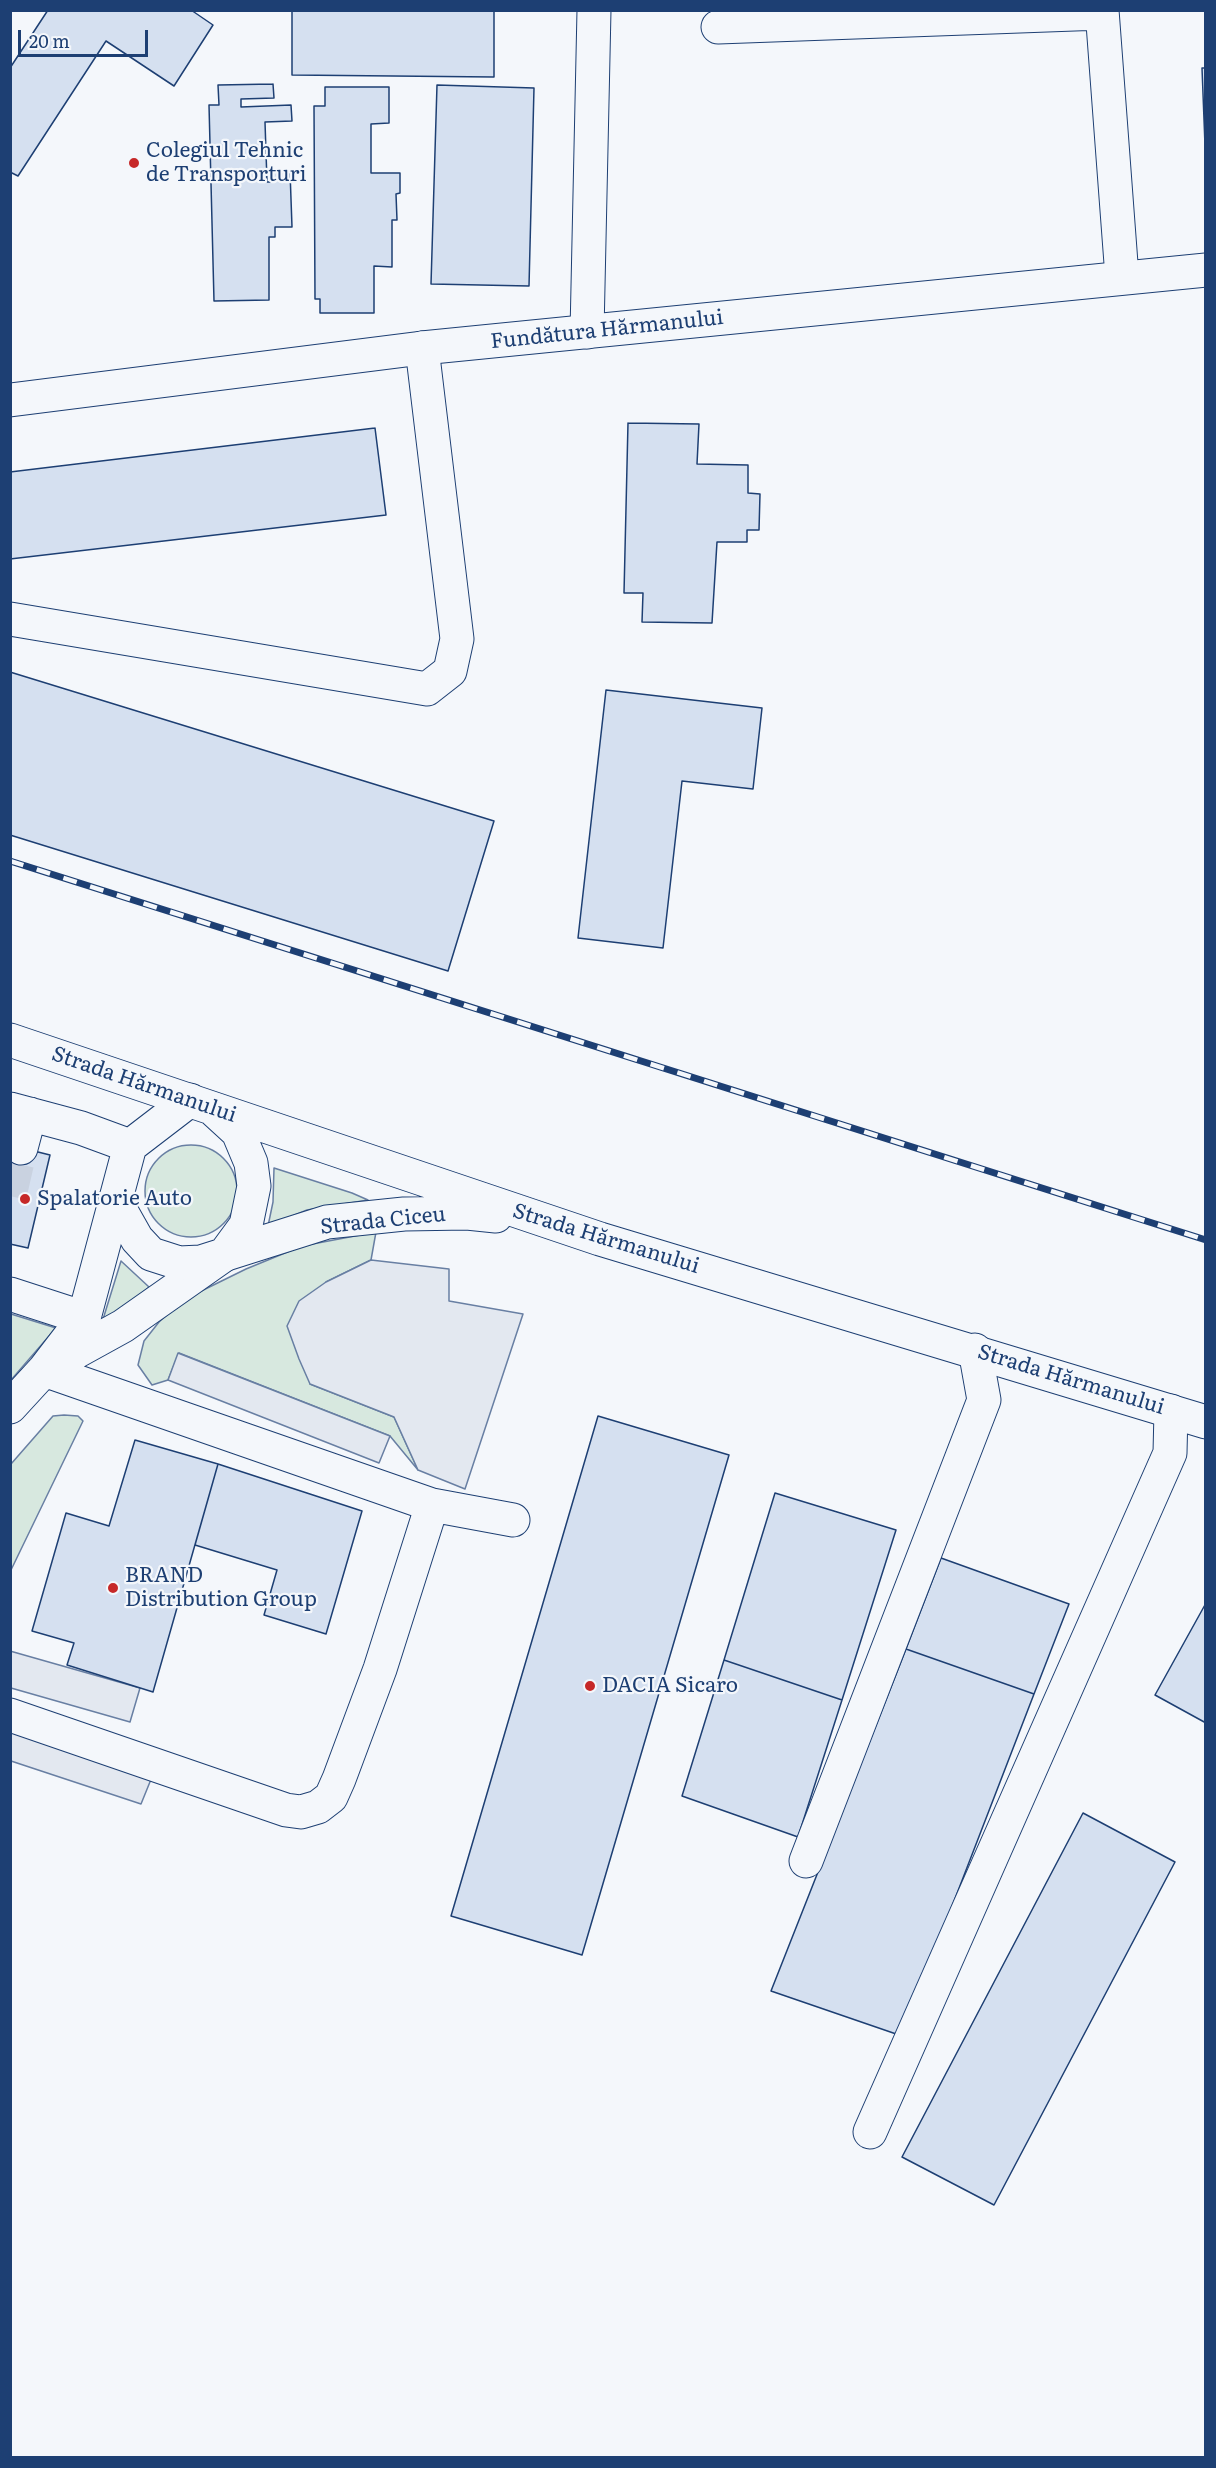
<!DOCTYPE html>
<html>
<head>
<meta charset="utf-8">
<style>
	body { margin:0 }
	#map { position:relative; width:1216px; height:2468px; overflow:hidden; background:#f4f7fb; font-family:Literata,serif }
	canvas { display:block }
	.frame { position:absolute; inset:0; border:12px solid #1d3f73; pointer-events:none }
	.scale { position:absolute; left:18px; top:30px; width:130px; height:27px; box-sizing:border-box; border:3px solid #1d3f73; border-top:0; padding-left:8px; font-size:18px; line-height:21px; white-space:nowrap; color:#1d3f73; -webkit-text-stroke:4px #f4f7fb; paint-order:stroke }
</style>
</head>
<body>
<div id="map">
<canvas width="1216" height="2468"></canvas>
<div class="frame"></div>
<div class="scale">20 m</div>
</div>
<script>
const g = document.querySelector('canvas').getContext('2d');
g.lineJoin = 'round';
function fill(path, color) {
  g.fillStyle = color;
  g.fill(path, 'evenodd');
}
function shape(rows) {
  const path = new Path2D();
  for (const r of rows) {
    if (r.length === 3) {
      path.moveTo(r[0] + r[2], r[1]);
      path.arc(r[0], r[1], r[2], 0, 2 * Math.PI);
      continue;
    }
    path.moveTo(r[0], r[1]);
    for (let i = 2; i < r.length; i += 2) path.lineTo(r[i], r[i + 1]);
  }
  return path;
}
function stroke(path, color, width, dash) {
  g.strokeStyle = color;
  g.lineWidth = width;
  g.lineCap = dash ? 'butt' : 'round';
  g.setLineDash(dash || []);
  g.stroke(path);
}
function write(font, color, halo, rows, align = 'center') {
  g.font = font + ' Literata,serif';
  g.lineWidth = 4.5;
  g.setLineDash([]);
  g.textBaseline = 'middle';
  g.strokeStyle = halo;
  g.fillStyle = color;
  for (const [text, x, y, turn = 0] of rows) {
    g.save();
    g.translate(x, y);
    g.rotate((+turn || 0) * Math.PI / 180);
    g.textAlign = isNaN(turn) ? turn : align;
    if (halo) g.strokeText(text, 0, 0);
    g.fillText(text, 0, 0);
    g.restore();
  }
}
const green = shape([
	[191,1191,46],
	[274,1168,352,1193,368,1200,307,1210,268,1226,273,1202,274,1168],
	[376,1232,371,1260,326,1282,310,1384,394,1417,418,1470,390,1436,179,1353,168,1380,152,1385,138,1365,144,1341,159,1322,185,1299,246,1269,302,1246,376,1232],
	[121,1261,149,1287,100,1329,121,1261],
	[11,1314,56,1328,11,1380,11,1314],
	[64,1415,78,1416,83,1421,11,1570,11,1464,53,1416,64,1415]
]);
fill(green, '#d7e8df');
stroke(green, '#687fa3', 1.5);
const parking = shape([
	[371,1260,449,1269,449,1301,523,1314,465,1489,418,1470,394,1417,310,1384,299,1359,287,1326,299,1301,326,1282,371,1260],
	[178,1353,390,1436,379,1463,168,1380,178,1353],
	[10,1651,140,1688,130,1722,11,1688,10,1651],
	[10,1719,154,1772,141,1804,11,1761,10,1719]
]);
fill(parking, '#e3e8f0');
stroke(parking, '#687fa3', 1.5);
const building = shape([
	[48,10,191,10,213,25,174,86,106,41,18,176,10,172,10,68,48,10],
	[292,10,494,10,494,77,292,75,292,10],
	[1202,68,1206,68,1206,171,1202,68],
	[273,84,274,98,241,99,241,107,291,105,292,121,265,122,267,182,273,182,273,171,290,171,292,227,275,227,275,237,269,237,269,300,214,301,209,105,219,105,218,85,273,84],
	[437,85,534,88,529,286,431,284,437,85],
	[325,87,389,87,389,123,371,124,371,173,400,173,400,193,396,194,397,220,392,220,392,267,374,266,374,313,320,313,320,299,315,299,314,106,325,106,325,87],
	[628,423,699,424,697,464,748,465,748,493,760,494,759,530,747,530,747,542,717,542,712,623,642,622,643,593,624,593,628,423],
	[375,428,386,515,10,559,10,472,375,428],
	[10,672,494,821,448,971,10,835,10,672],
	[606,690,762,708,753,789,682,781,663,948,578,938,606,690],
	[10,1145,50,1155,28,1248,10,1244,10,1145],
	[598,1416,729,1455,582,1955,451,1916,598,1416],
	[135,1440,218,1464,153,1692,67,1665,74,1643,32,1631,66,1513,109,1526,135,1440],
	[218,1464,362,1511,326,1634,264,1615,277,1570,195,1545,218,1464],
	[775,1493,896,1530,842,1700,724,1660,775,1493],
	[941,1558,1069,1604,1034,1694,906,1649,941,1558],
	[1206,1603,1206,1723,1155,1695,1206,1603],
	[906,1649,1034,1694,902,2036,771,1991,906,1649],
	[724,1660,842,1700,798,1837,682,1796,724,1660],
	[1083,1813,1175,1862,994,2205,902,2157,1083,1813]
]);
fill(building, '#d5e0f0');
stroke(building, '#1d3f73', 1.5);
stroke(shape([
	[10,1196,21,1148]
]), '#c9d2e0', 33, [33, 16]);
const minor = shape([
	[1102,10,1122,277],
	[718,27,1102,13],
	[587,332,594,10],
	[10,619,427,689,450,671,457,639,422,348],
	[10,1109,81,1128,130,1146],
	[21,1148,30,1114],
	[10,1294,84,1318],
	[54,1364,123,1326,224,1255],
	[10,1407,44,1370,84,1318,130,1146,190,1100],
	[432,1505,513,1520],
	[10,1715,286,1810,301,1812,318,1807,331,1797,339,1779,380,1669,432,1505,44,1370],
	[806,1861,984,1400,975,1350],
	[870,2132,1170,1453,1171,1411]
]);
const major = shape([
	[10,400,422,348,1206,270],
	[10,1040,600,1239,1206,1422],
	[214,1110,238,1132,251,1163,254,1186,246,1225,224,1255],
	[115,1200,137,1239,151,1254,179,1263,201,1262,327,1222,404,1214,467,1213,496,1216]
]);
stroke(minor, '#1d3f73', 35);
stroke(major, '#1d3f73', 35);
stroke(minor, '#f4f7fb', 33);
stroke(major, '#f4f7fb', 33);
const rail = shape([
	[10,861,1206,1240]
]);
stroke(rail, '#1d3f73', 7);
stroke(rail, '#f4f7fb', 4.5, [14]);
for (const [x, y, r, color] of [
	[134,163,6,"#c62828"],
	[25,1199,6,"#c62828"],
	[113,1588,6,"#c62828"],
	[590,1686,6,"#c62828"]
]) {
  const dot = new Path2D();
  dot.arc(x, y, r, 0, 2 * Math.PI);
  g.fillStyle = color;
  g.fill(dot);
  stroke(dot, '#f4f7fb', 2);
}
write('21px', '#1d3f73', '#f4f7fb', [
	["Colegiul Tehnic",146,151],
	["de Transporturi",146,175],
	["Spalatorie Auto",37,1199],
	["BRAND",125,1576],
	["Distribution Group",125,1600],
	["DACIA Sicaro",602,1686]
], 'left');
write('21px', '#1d3f73', '#f4f7fb', [
	["Fundătura Hărmanului",607,330,-6],
	["Strada Hărmanului",144,1085,19],
	["Strada Ciceu",383,1221,-6],
	["Strada Hărmanului",606,1239,17],
	["Strada Hărmanului",1071,1380,17]
]);
</script>
</body>
</html>
